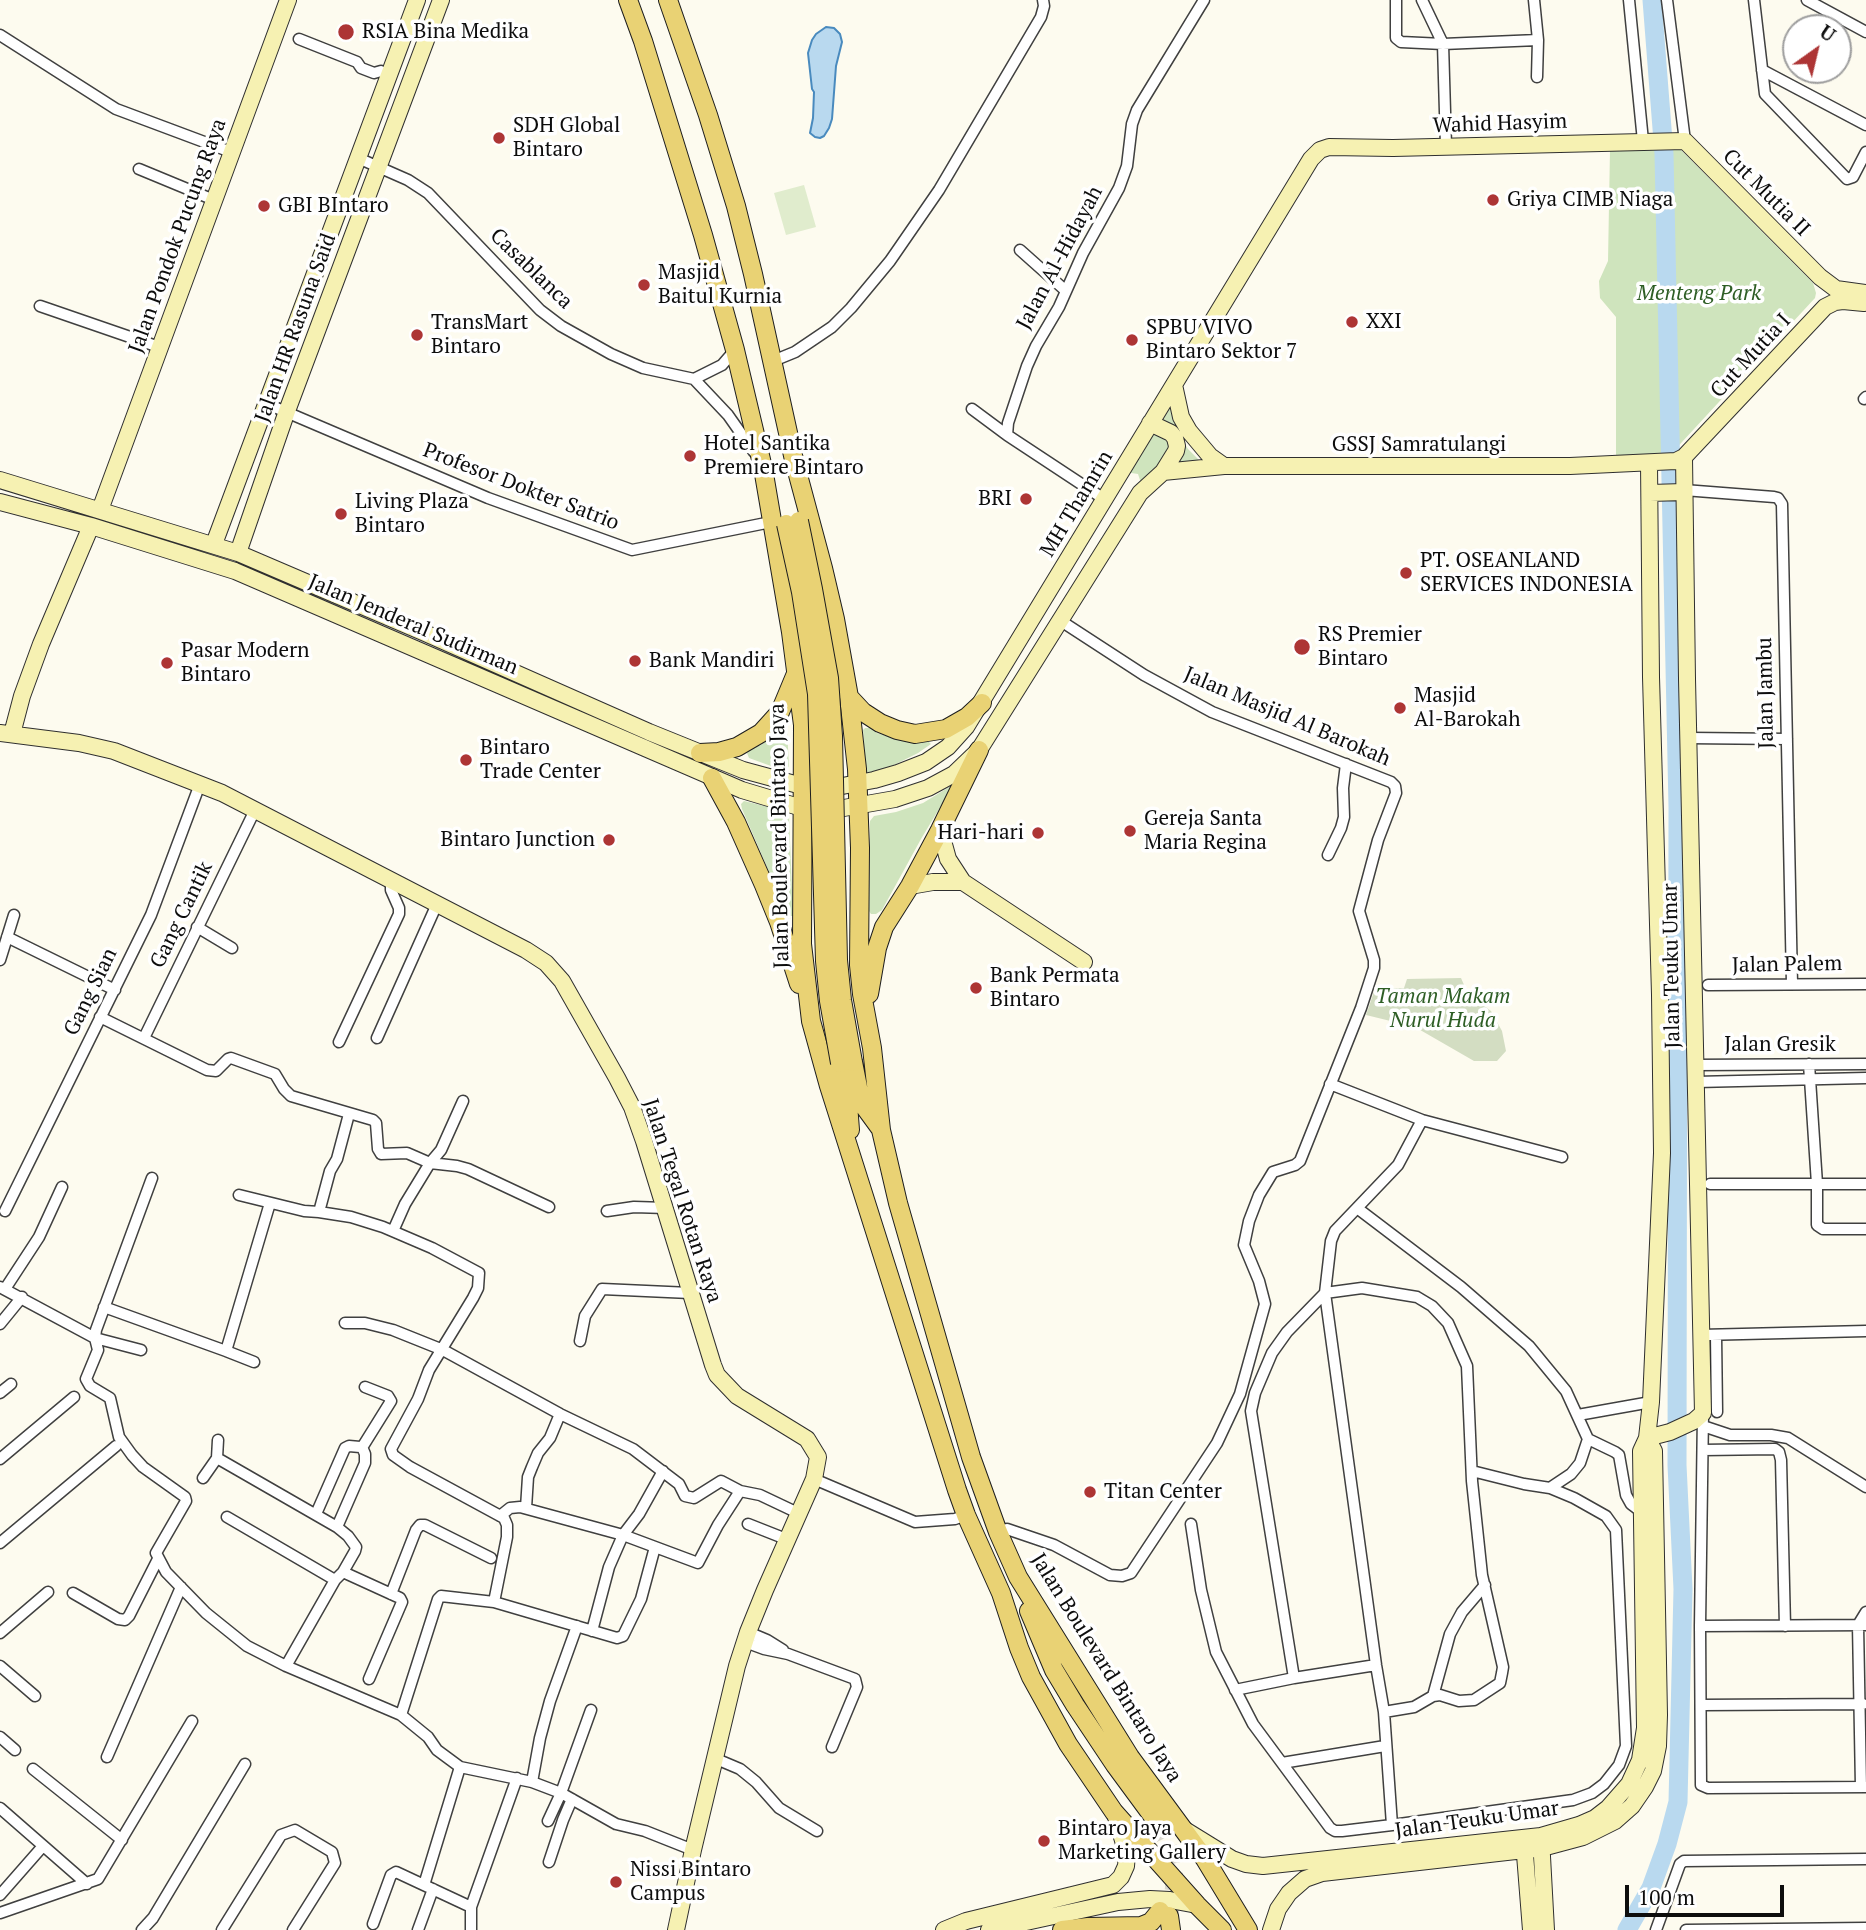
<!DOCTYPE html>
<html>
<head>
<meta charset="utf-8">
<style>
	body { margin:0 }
	#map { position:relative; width:1866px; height:1930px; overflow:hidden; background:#fdfbef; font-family:"PT Serif",serif }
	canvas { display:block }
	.north { position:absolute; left:1782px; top:14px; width:70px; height:70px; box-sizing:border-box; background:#fff; border:2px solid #9e9e9e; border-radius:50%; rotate:34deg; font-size:19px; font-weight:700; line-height:28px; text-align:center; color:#0d0d0d }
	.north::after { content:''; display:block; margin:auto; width:24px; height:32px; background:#ad3535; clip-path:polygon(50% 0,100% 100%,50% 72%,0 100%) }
	.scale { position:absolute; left:1625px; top:1885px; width:159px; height:32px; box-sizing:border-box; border:4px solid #0d0d0d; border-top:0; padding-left:9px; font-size:21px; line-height:24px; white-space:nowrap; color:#0d0d0d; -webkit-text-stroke:5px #fff; paint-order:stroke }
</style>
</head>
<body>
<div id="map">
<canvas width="1866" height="1930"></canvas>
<div class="north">U</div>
<div class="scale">100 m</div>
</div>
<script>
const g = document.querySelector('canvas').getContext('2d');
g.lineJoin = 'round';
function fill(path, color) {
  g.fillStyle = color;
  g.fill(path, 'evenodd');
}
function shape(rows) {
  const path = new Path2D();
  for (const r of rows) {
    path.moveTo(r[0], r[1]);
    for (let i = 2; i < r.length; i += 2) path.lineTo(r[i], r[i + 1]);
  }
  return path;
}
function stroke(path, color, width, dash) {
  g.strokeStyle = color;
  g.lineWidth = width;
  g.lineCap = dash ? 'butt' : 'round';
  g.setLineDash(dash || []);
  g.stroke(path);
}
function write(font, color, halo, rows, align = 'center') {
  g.font = font + ' "PT Serif",serif';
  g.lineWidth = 7;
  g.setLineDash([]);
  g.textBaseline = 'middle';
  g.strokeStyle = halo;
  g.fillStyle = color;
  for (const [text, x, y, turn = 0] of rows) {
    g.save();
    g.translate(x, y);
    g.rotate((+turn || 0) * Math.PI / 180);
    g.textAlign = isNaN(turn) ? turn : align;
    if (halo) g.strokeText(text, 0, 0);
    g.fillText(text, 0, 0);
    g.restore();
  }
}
fill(shape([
	[1677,146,1813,283,1816,293,1815,298,1670,455,1616,458,1616,317,1600,298,1599,281,1608,261,1610,150],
	[1169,399,1177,432,1188,449,1203,464,1141,483,1138,474,1125,472],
	[784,726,787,729,789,766,787,769,782,770,749,758,747,753,751,748,761,745,773,736,780,727],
	[865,728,871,728,877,733,896,739,912,742,928,741,931,744,918,753,890,767,866,775,863,730],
	[954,784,921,839,882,910,876,914,871,914,869,911,870,821,874,816,896,812,923,803],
	[744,801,785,811,789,815,793,916,788,916,742,809,741,804]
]), '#cfe4bd');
fill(shape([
	[1461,978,1468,994,1491,1011,1502,1031,1506,1051,1497,1061,1474,1061,1415,1027,1366,1015,1375,989,1404,988,1407,979]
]), '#d3ddc2');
fill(shape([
	[804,185,816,227,786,235,774,193]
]), '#e0eccd');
const water = shape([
	[826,27,834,28,840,34,842,42,836,66,832,119,829,128,824,136,820,138,815,137,810,133,813,118,814,92,812,89,808,53,812,40,816,34,826,27]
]);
fill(water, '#b9d9ef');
stroke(water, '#498abe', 2);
stroke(shape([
	[1627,1930,1651,1888,1667,1844,1678,1802,1683,1589,1677,1465,1678,807,1664,154,1652,0]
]), '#b9d9ef', 19);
stroke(shape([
	[1157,1822,1167,1842,1174,1872,1174,1888,1169,1916]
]), '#d9d7cd', 18, [18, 9]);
const street = shape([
	[1396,0,1396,38,1401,42,1443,44,1538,40],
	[1422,0,1443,44,1446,146],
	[1534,0,1538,40,1537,77],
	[1629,0,1643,141],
	[1667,0,1685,141],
	[1754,0,1765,94,1847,179,1853,177,1866,152],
	[1807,0,1866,32],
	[0,35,116,109,231,152],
	[299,39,357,62,361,68,374,73,381,71],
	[1762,70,1866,125],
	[358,158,408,180,428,193,540,310,561,326,611,354,643,368,694,379,722,365,735,350],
	[139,169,214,200],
	[1020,250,1066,291],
	[40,306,159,347],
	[773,361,795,352,832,327,851,308,890,261,939,190,1041,17,1044,6,1043,0],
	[694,379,728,415,754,452],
	[1864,399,1866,397],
	[265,403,488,498,632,550,771,522],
	[972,409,1007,435],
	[1684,490,1774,497,1778,498,1782,504,1792,984],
	[1104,499,1007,435,1008,423,1027,366,1036,346,1059,307,1083,253,1119,188,1127,166,1132,124,1137,110,1204,0],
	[1688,738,1787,739],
	[1328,855,1341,828,1344,817,1343,788,1346,764],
	[197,927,232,948],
	[7,937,115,990],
	[0,960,14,915],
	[1708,985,1866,984],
	[100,1017,207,1070,216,1071,228,1059,231,1058,275,1074,284,1089,291,1096,373,1120,376,1123,378,1149,381,1154,407,1153,430,1163,457,1166,468,1169,549,1207],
	[144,1038,255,810],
	[377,1038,437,904],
	[339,1042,399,914,399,908,391,890,391,881],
	[1809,1064,1817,1184,1817,1225,1823,1229,1866,1229],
	[1695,1065,1866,1064],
	[1696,1082,1866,1078],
	[1330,1084,1422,1120,1562,1157],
	[152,1178,96,1330,95,1338,98,1350,86,1379,90,1386,110,1398,119,1437,132,1455,143,1467,185,1497,186,1501,156,1553,166,1572,206,1613,247,1646,286,1666,401,1715,428,1737,437,1750,460,1767,532,1782,561,1793,616,1824,645,1831,693,1850],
	[1710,1184,1866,1184],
	[239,1195,304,1211,319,1212,351,1217,383,1227,432,1248,479,1273,478,1288,473,1298,429,1370,418,1399,391,1449,393,1455,410,1467,504,1518,507,1525,507,1537,494,1602],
	[1357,1208,1461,1287,1529,1346,1566,1391,1588,1439,1580,1463,1571,1474,1550,1488],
	[5,1211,151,915,200,784],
	[607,1211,634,1207,666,1208],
	[319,1212,330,1171,337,1159,349,1114],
	[393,1231,405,1204,430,1163,441,1150,463,1101],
	[0,1287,95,1338,141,1350],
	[5,1289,39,1237,62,1187],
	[104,1307,226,1351,270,1203],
	[345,1323,365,1323,393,1330,443,1350,560,1414,633,1449,679,1484,685,1496,694,1498,721,1481,740,1491,760,1495,798,1513],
	[0,1324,22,1297],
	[1701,1335,1866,1331],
	[1716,1335,1717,1412],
	[580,1341,585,1316,602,1289,690,1293],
	[226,1351,254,1362],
	[0,1393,11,1384],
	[1578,1415,1651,1402],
	[1703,1426,1730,1435,1771,1435,1788,1438,1866,1487],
	[1588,1439,1615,1452,1619,1455,1626,1495,1631,1504,1643,1513],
	[1703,1450,1775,1449,1779,1452,1781,1460,1785,1626],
	[217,1458,337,1527,348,1536,356,1547,355,1551,343,1572,335,1580,286,1666],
	[0,1459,74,1397],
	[203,1478,217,1458,218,1440],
	[814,1479,915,1522,955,1519,966,1515],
	[526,1508,528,1477,532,1467,538,1453,550,1438,560,1414],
	[316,1514,345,1448,349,1446,360,1447,363,1446,391,1401,388,1396,365,1387],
	[500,1516,510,1508,520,1507,623,1535,698,1563,718,1525,740,1491],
	[227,1517,335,1580],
	[748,1524,786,1539],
	[1191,1524,1201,1590,1216,1652,1253,1724,1330,1828,1335,1831,1342,1831,1392,1825,1573,1800,1592,1793,1604,1784,1619,1765,1626,1746,1616,1530,1606,1516,1574,1498,1550,1488,1524,1484,1472,1471],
	[337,1527,365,1463,365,1454,362,1447],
	[998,1532,1007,1529,1054,1545,1110,1575,1122,1576,1131,1573,1217,1443,1240,1394,1265,1304,1259,1281,1244,1245,1249,1221,1259,1195,1273,1172,1295,1165,1300,1161,1361,1008,1374,968,1374,960,1359,911,1378,840,1396,793,1395,786,1391,782,1212,712,1144,675,1061,621],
	[0,1543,116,1446],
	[343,1572,400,1598,402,1602,369,1679],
	[73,1593,118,1619,125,1620,129,1616,158,1559],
	[391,1594,416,1530,420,1525,425,1525,491,1558],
	[1866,1625,1700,1626,1701,1785,1708,1788,1866,1787],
	[1700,1626,1703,1413],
	[592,1631,609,1567,623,1535,639,1514,663,1471],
	[748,1632,767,1640,783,1650],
	[0,1633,48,1592],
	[745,1642,764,1649,788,1654,855,1679,857,1687,832,1747],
	[0,1666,35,1696],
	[1294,1678,1251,1411,1255,1393,1272,1353,1287,1332,1325,1293,1362,1288,1417,1297,1432,1306,1448,1323,1467,1366,1472,1481,1482,1575,1503,1667,1502,1673,1500,1683,1474,1700,1459,1701,1440,1695,1433,1696,1414,1707,1384,1712],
	[1235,1690,1294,1678,1376,1665],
	[1433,1696,1450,1634,1462,1612,1485,1585],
	[1702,1705,1863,1704],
	[401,1715,438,1599,441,1596,494,1602,617,1638,623,1636,641,1599,655,1547],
	[0,1737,15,1750],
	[107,1757,181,1587],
	[714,1758,740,1769,756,1782,779,1808,817,1831],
	[1282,1763,1385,1746],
	[33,1769,122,1840],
	[532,1782,540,1738,550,1701,577,1626],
	[1861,1787,1858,1625,1866,1612],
	[0,1808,87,1884],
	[548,1821,561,1793,591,1710],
	[1392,1825,1384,1712,1376,1665,1325,1293,1331,1241,1335,1231,1398,1165,1422,1120],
	[549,1862,563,1820,572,1799],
	[424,1885,460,1767],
	[0,1895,43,1846],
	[471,1907,517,1778],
	[0,1913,98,1879,192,1721],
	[373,1924,391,1875,396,1872,471,1907,471,1930],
	[142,1930,153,1918,245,1764],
	[222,1930,281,1835,295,1830,332,1852,335,1863,293,1930],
	[418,1930,433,1889],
	[1656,1930,1680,1864,1684,1861,1866,1859],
	[1686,1930,1866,1928]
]);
const secondary = shape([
	[1174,385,1181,417,1189,431,1210,456,1224,466],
	[1163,472,1224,466,1570,466,1676,461,1684,457,1825,307,1835,302,1843,301,1864,303],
	[0,480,238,553,425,633,649,732,743,770,802,786,837,787,874,780,898,773,926,762,948,747,966,727,1311,159,1320,150,1329,147,1393,148,1685,141,1820,277,1836,289,1866,293],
	[1650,493,1684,492],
	[0,502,91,526,235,571,742,790,802,808,838,809,895,799,928,788,954,774,979,750,1140,493,1163,472,1176,451,1177,446,1175,438,1171,433,1150,423],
	[100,510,288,0],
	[214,544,417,0],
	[238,553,287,411,441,0],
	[0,733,79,743,114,751,222,793,526,950,546,963,562,981,617,1078,632,1107,644,1141,713,1365,717,1375,737,1396,807,1439,818,1457,814,1479,765,1590,748,1632,737,1666,693,1850,676,1930],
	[12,734,22,696,41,644,91,526],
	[940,830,948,859,963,882,1084,962],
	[910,886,933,882,963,882],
	[1647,1438,1670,1432,1694,1421,1703,1413,1687,679,1684,457],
	[1185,1830,1232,1859,1246,1864,1263,1866,1541,1836,1579,1825,1595,1818,1608,1808,1629,1784,1640,1760,1645,1728,1641,1451,1647,1438,1651,1402,1662,1153,1660,995,1651,677,1649,463],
	[1541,1838,1546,1930],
	[1524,1842,1531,1930],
	[944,1930,966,1921,1113,1885,1121,1877,1126,1866,1127,1854,1116,1817],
	[989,1930,1118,1902,1150,1899,1170,1900,1197,1905],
	[1271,1930,1278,1909,1289,1893,1305,1879,1322,1873,1542,1848,1583,1837,1615,1821,1632,1806,1645,1787,1653,1771,1658,1746,1659,1715,1654,1451,1647,1438]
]);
const primary = shape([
	[628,0,643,41,703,235,735,350,763,468,791,632,803,725,802,944,811,1021,829,1086,957,1490,966,1515,1001,1593,1019,1648,1031,1677,1068,1744,1114,1812,1197,1905,1222,1930],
	[668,0,708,115,736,206,753,274,794,460,823,568,835,619,849,697,857,769,860,848,859,965,862,994,872,1048,881,1130,898,1203,971,1457,998,1532,1018,1577,1130,1757,1205,1859,1248,1930],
	[849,697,863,712,880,723,897,730,915,734,946,729,967,717,982,703],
	[700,753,719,752,737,747,761,733,780,712,795,676],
	[712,778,736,822,764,885,779,922,799,984],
	[869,994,877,948,884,927,910,886,940,830,979,750],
	[853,1062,861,1102,880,1128],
	[840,1063,848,1104,850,1130],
	[1029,1611,1054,1670,1075,1705,1115,1765,1157,1822],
	[1169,1916,1171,1930],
	[1062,1930,1088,1927,1141,1926,1151,1922,1160,1911]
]);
stroke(street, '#404040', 13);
stroke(secondary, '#2f2f2f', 18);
stroke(primary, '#1e1e1e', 20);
stroke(street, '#fff', 10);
stroke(secondary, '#f6f1b2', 16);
stroke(primary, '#e9d274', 18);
const primaryBridge = shape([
	[799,521,813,589,829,678,833,736,838,960,842,1000,853,1062],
	[786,524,801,592,817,694,825,961,829,1001,840,1063]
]);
stroke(primaryBridge, '#1e1e1e', 20, []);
stroke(primaryBridge, '#e9d274', 18);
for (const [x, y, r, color] of [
	[346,32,9,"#ad3535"],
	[499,138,7,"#ad3535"],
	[1493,200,7,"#ad3535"],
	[264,206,7,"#ad3535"],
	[644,285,7,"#ad3535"],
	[1352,322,7,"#ad3535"],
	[417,335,7,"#ad3535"],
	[1132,340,7,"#ad3535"],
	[690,456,7,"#ad3535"],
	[1026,499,7,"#ad3535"],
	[341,514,7,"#ad3535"],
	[1406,573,7,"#ad3535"],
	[1302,647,9,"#ad3535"],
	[635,661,7,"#ad3535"],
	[167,663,7,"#ad3535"],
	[1400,708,7,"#ad3535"],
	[466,760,7,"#ad3535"],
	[1130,831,7,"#ad3535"],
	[1038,833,7,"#ad3535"],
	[609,840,7,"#ad3535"],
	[976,988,7,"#ad3535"],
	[1090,1492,7,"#ad3535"],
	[1044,1841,7,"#ad3535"],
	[616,1882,7,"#ad3535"]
]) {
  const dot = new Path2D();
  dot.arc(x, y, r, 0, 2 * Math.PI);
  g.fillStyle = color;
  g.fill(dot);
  stroke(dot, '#fff', 2.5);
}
write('21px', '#0d0d0d', '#fff', [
	["RSIA Bina Medika",362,32],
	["SDH Global",513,126],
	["Bintaro",513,150],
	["Griya CIMB Niaga",1507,200],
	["GBI BIntaro",278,206],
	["Masjid",658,273],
	["Baitul Kurnia",658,297],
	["XXI",1366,322],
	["TransMart",431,323],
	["Bintaro",431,347],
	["SPBU VIVO",1146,328],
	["Bintaro Sektor 7",1146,352],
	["Hotel Santika",704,444],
	["Premiere Bintaro",704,468],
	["BRI",1012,499,"right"],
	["Living Plaza",355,502],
	["Bintaro",355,526],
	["PT. OSEANLAND",1420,561],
	["SERVICES INDONESIA",1420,585],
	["RS Premier",1318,635],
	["Bintaro",1318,659],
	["Pasar Modern",181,651],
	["Bintaro",181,675],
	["Bank Mandiri",649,661],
	["Masjid",1414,696],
	["Al-Barokah",1414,720],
	["Bintaro",480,748],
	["Trade Center",480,772],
	["Gereja Santa",1144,819],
	["Maria Regina",1144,843],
	["Hari-hari",1024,833,"right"],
	["Bintaro Junction",595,840,"right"],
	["Bank Permata",990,976],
	["Bintaro",990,1000],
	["Titan Center",1104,1492],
	["Bintaro Jaya",1058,1829],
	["Marketing Gallery",1058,1853],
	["Nissi Bintaro",630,1870],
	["Campus",630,1894]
], 'left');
write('21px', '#0d0d0d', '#fff', [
	["Wahid Hasyim",1500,124,-2],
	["Cut Mutia II",1766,193,45],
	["Jalan Pondok Pucung Raya",178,236,-70],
	["Jalan Al-Hidayah",1060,258,-62],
	["Casablanca",531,269,44],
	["Jalan HR Rasuna Said",296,328,-70],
	["Cut Mutia I",1751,356,-47],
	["GSSJ Samratulangi",1419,445],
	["Profesor Dokter Satrio",521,487,21],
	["MH Thamrin",1077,504,-59],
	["Jalan Jenderal Sudirman",413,625,23],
	["Jalan Jambu",1766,693,-91],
	["Jalan Masjid Al Barokah",1287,717,23],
	["Jalan Boulevard Bintaro Jaya",780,836,-91],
	["Gang Cantik",182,915,-64],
	["Jalan Palem",1787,965,-1],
	["Jalan Teuku Umar",1672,966,-91],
	["Gang Sian",91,992,-64],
	["Jalan Gresik",1780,1045],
	["Jalan Tegal Rotan Raya",682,1201,72],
	["Jalan Boulevard Bintaro Jaya",1106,1668,58],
	["Jalan Teuku Umar",1477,1820,-8]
]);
write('italic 21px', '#2e5e25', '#fff', [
	["Menteng Park",1699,294],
	["Taman Makam",1443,997],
	["Nurul Huda",1443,1021]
]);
</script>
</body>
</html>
